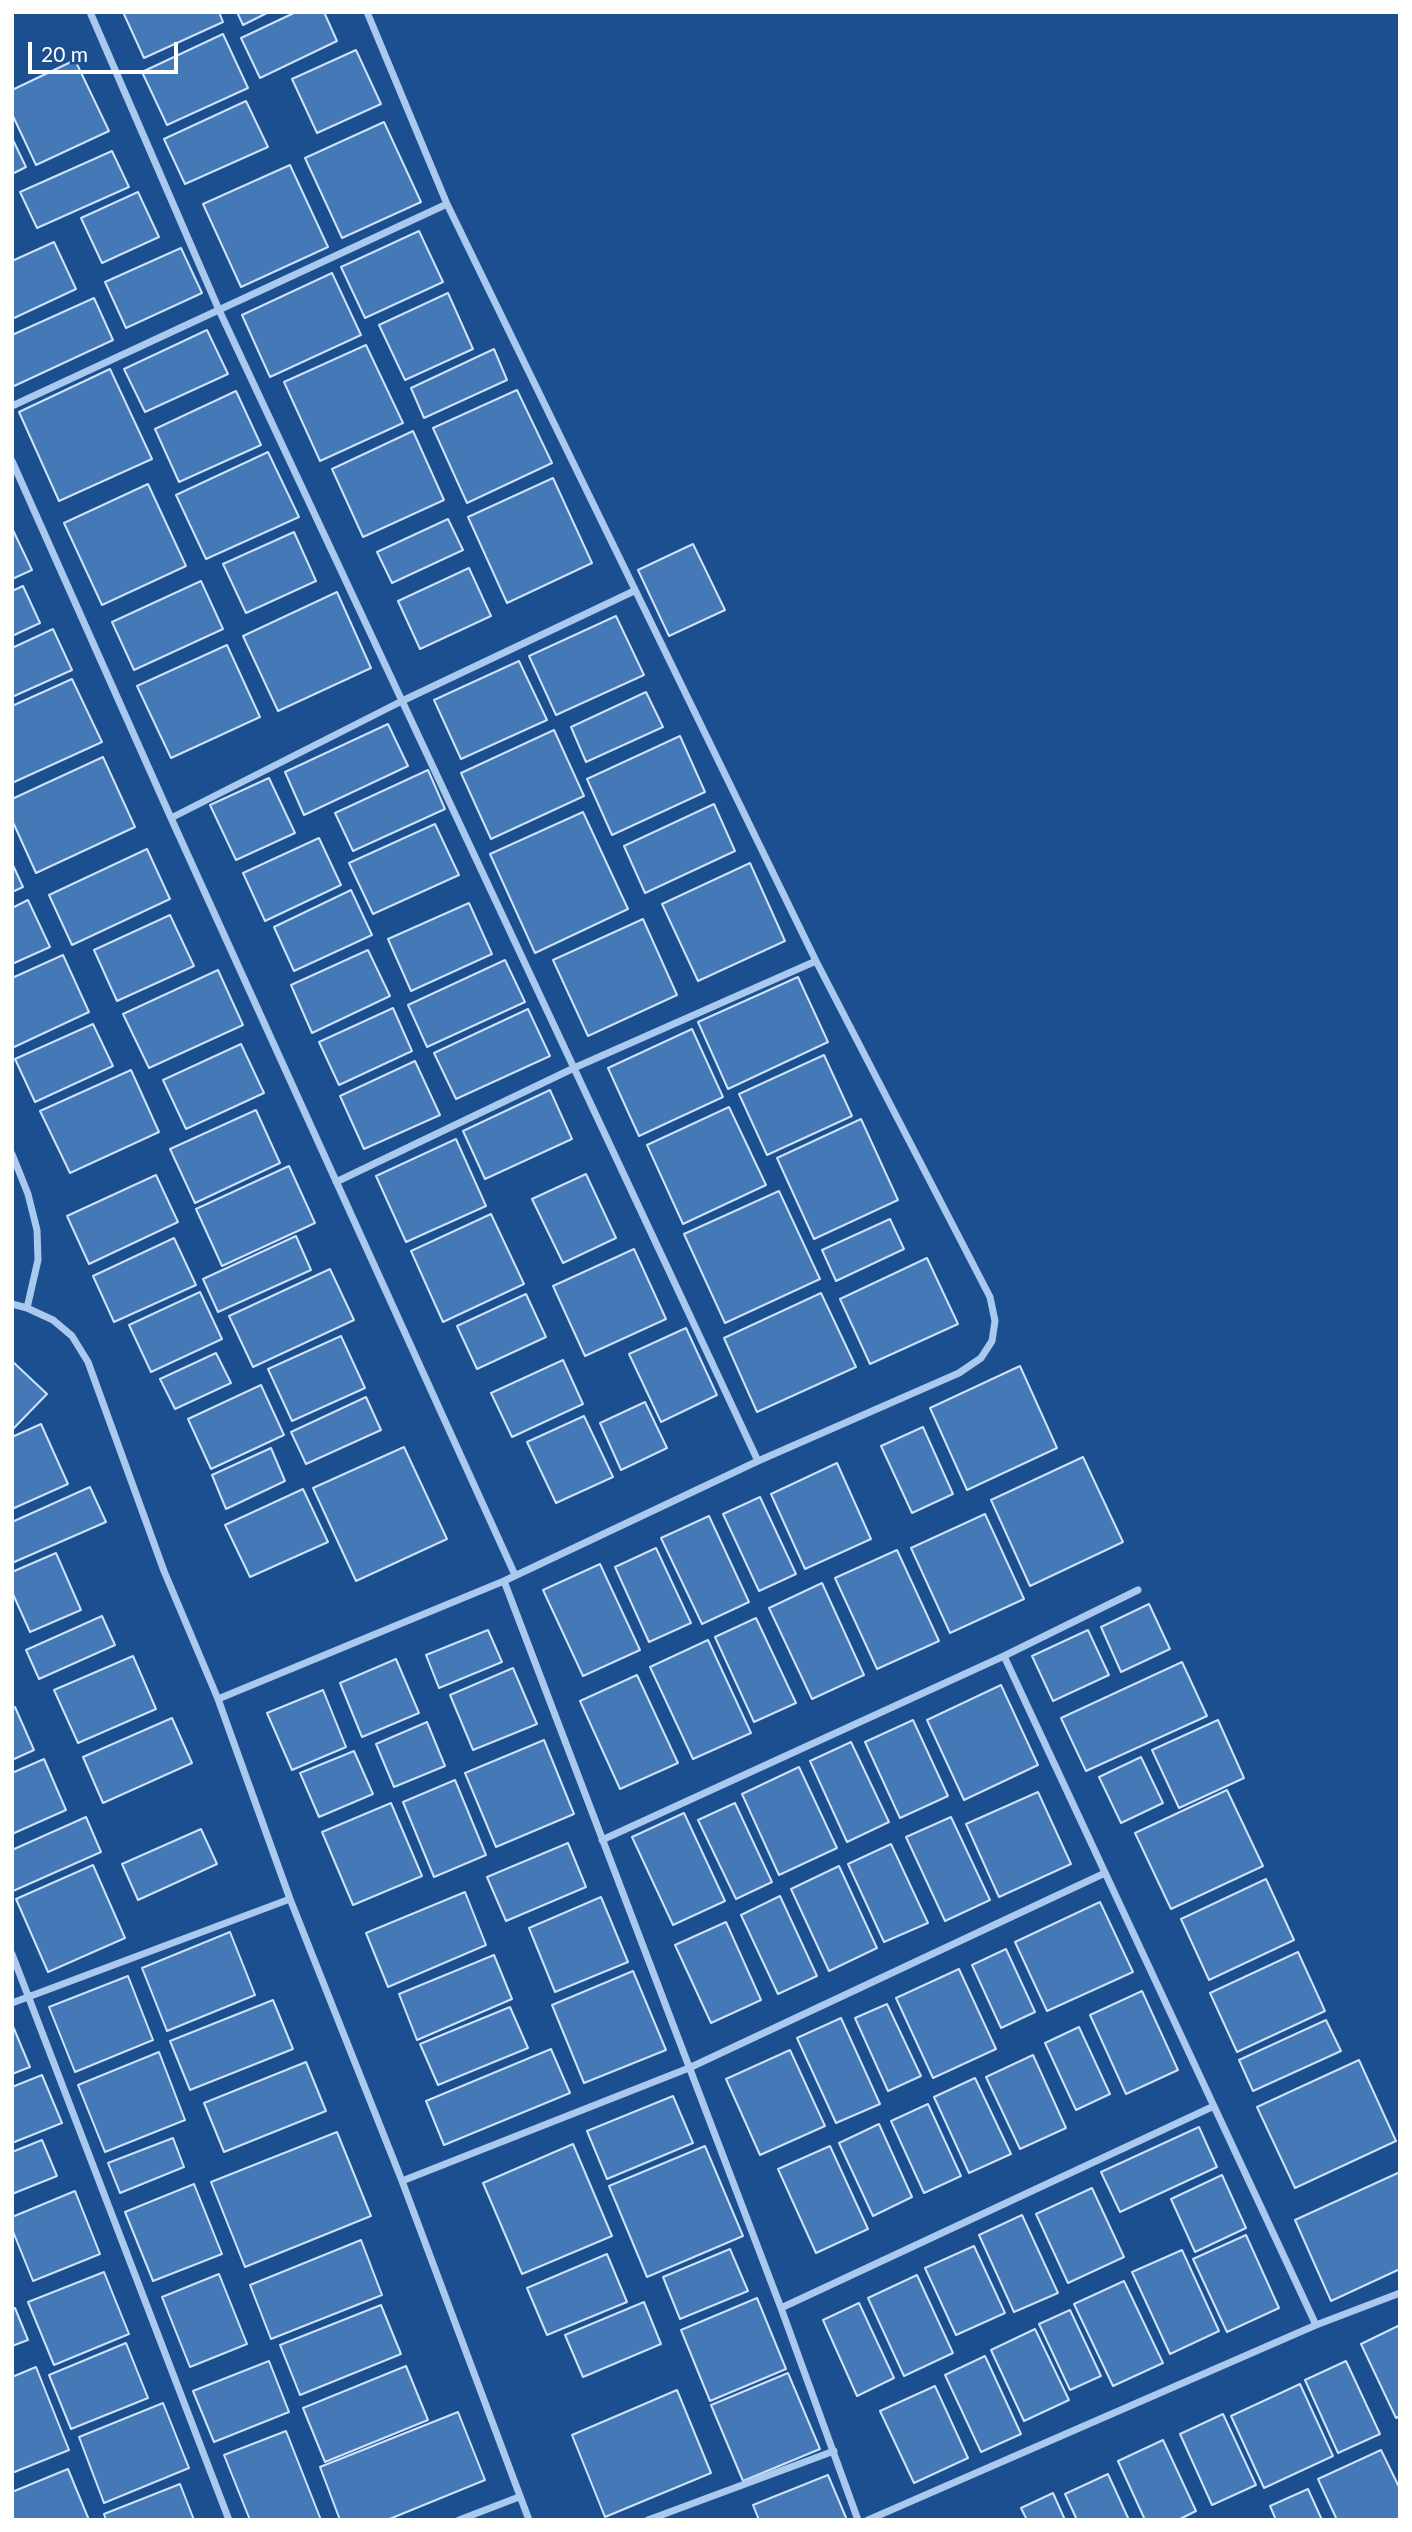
<!DOCTYPE html>
<html>
<head>
<meta charset="utf-8">
<style>
	body { margin:0 }
	#map { position:relative; width:1412px; height:2532px; overflow:hidden; background:#1b4f8f; font-family:Lato,sans-serif }
	canvas { display:block }
	.frame { position:absolute; inset:0; border:14px solid #fff; pointer-events:none }
	.scale { position:absolute; left:28px; top:42px; width:150px; height:32px; box-sizing:border-box; border:4px solid #fff; border-top:0; padding-left:9px; font-size:21px; line-height:24px; white-space:nowrap; color:#fff; -webkit-text-stroke:5px #1b4f8f; paint-order:stroke }
</style>
</head>
<body>
<div id="map">
<canvas width="1412" height="2532"></canvas>
<div class="frame"></div>
<div class="scale">20 m</div>
</div>
<script>
const g = document.querySelector('canvas').getContext('2d');
g.lineJoin = 'round';
function fill(path, color) {
  g.fillStyle = color;
  g.fill(path, 'evenodd');
}
function shape(rows) {
  const path = new Path2D();
  for (const r of rows) {
    path.moveTo(r[0], r[1]);
    for (let i = 2; i < r.length; i += 2) path.lineTo(r[i], r[i + 1]);
  }
  return path;
}
function stroke(path, color, width, dash) {
  g.strokeStyle = color;
  g.lineWidth = width;
  g.lineCap = dash ? 'butt' : 'round';
  g.setLineDash(dash || []);
  g.stroke(path);
}
const building = shape([
	[123,12,219,12,223,22,144,58,123,12],
	[237,12,269,12,243,25,237,12],
	[296,12,324,12,337,41,260,78,241,38,296,12],
	[223,34,248,88,167,125,142,72,223,34],
	[356,50,381,104,317,133,292,79,356,50],
	[75,60,109,131,36,165,12,114,12,90,75,60],
	[246,101,268,147,185,184,164,139,246,101],
	[384,122,421,202,342,238,305,158,384,122],
	[12,138,26,167,12,174,12,138],
	[112,151,129,187,37,228,20,192,112,151],
	[290,165,328,247,241,287,203,204,290,165],
	[138,192,159,237,102,263,81,218,138,192],
	[419,231,443,282,365,318,341,267,419,231],
	[54,242,76,289,12,319,12,261,54,242],
	[181,248,202,293,126,328,105,282,181,248],
	[332,273,361,335,270,377,242,315,332,273],
	[448,293,473,349,405,380,379,325,448,293],
	[94,298,113,340,12,387,12,335,94,298],
	[207,330,228,374,145,412,124,369,207,330],
	[366,345,403,423,320,461,284,382,366,345],
	[494,349,507,380,424,418,411,388,494,349],
	[110,369,152,459,59,501,19,412,110,369],
	[517,390,552,463,467,503,433,428,517,390],
	[236,391,261,445,179,482,155,429,236,391],
	[413,431,444,500,363,537,332,469,413,431],
	[268,452,299,517,206,559,176,495,268,452],
	[553,478,592,563,507,603,468,517,553,478],
	[148,484,186,566,102,605,64,523,148,484],
	[448,519,463,550,392,583,377,552,448,519],
	[12,528,32,570,12,579,12,528],
	[294,532,316,581,246,613,223,564,294,532],
	[693,544,725,610,669,636,638,570,693,544],
	[469,568,491,616,420,649,398,601,469,568],
	[201,581,223,629,134,670,112,622,201,581],
	[23,586,40,623,12,636,12,591,23,586],
	[337,592,371,668,278,711,243,636,337,592],
	[616,616,644,675,556,715,529,656,616,616],
	[53,629,72,670,12,697,12,648,53,629],
	[227,645,260,717,171,758,137,686,227,645],
	[519,661,547,720,461,759,434,700,519,661],
	[72,679,102,742,12,783,12,706,72,679],
	[646,692,663,727,586,762,571,727,646,692],
	[388,724,408,766,304,815,285,772,388,724],
	[554,730,584,796,491,839,461,773,554,730],
	[680,736,705,792,612,835,587,779,680,736],
	[103,757,135,827,36,873,12,820,12,799,103,757],
	[428,770,445,809,353,851,335,813,428,770],
	[269,778,295,833,236,860,210,805,269,778],
	[714,804,735,851,645,893,624,846,714,804],
	[583,812,628,909,535,953,490,854,583,812],
	[435,824,459,875,373,914,349,863,435,824],
	[319,838,341,885,265,921,243,873,319,838],
	[147,849,170,899,72,945,49,895,147,849],
	[12,863,23,887,12,892,12,863],
	[750,863,785,941,698,981,662,904,750,863],
	[351,890,372,935,294,971,274,927,351,890],
	[28,900,50,947,12,964,12,908,28,900],
	[469,903,492,954,411,991,388,939,469,903],
	[170,915,194,966,117,1001,94,950,170,915],
	[643,919,677,995,588,1036,553,960,643,919],
	[368,950,390,996,312,1033,291,985,368,950],
	[63,955,89,1012,12,1048,12,978,63,955],
	[505,960,525,1002,427,1047,408,1005,505,960],
	[218,970,243,1025,149,1068,123,1014,218,970],
	[798,977,828,1042,728,1089,698,1022,798,977],
	[393,1008,412,1051,339,1085,319,1042,393,1008],
	[528,1009,550,1056,456,1099,434,1053,528,1009],
	[93,1024,113,1066,35,1102,15,1059,93,1024],
	[692,1029,723,1097,639,1136,608,1068,692,1029],
	[241,1044,264,1093,186,1129,163,1080,241,1044],
	[824,1055,852,1116,767,1155,739,1094,824,1055],
	[415,1061,440,1115,364,1149,340,1096,415,1061],
	[131,1070,159,1132,70,1173,40,1111,131,1070],
	[550,1090,572,1139,485,1179,463,1131,550,1090],
	[729,1107,766,1185,683,1224,647,1145,729,1107],
	[256,1110,280,1163,195,1203,170,1149,256,1110],
	[861,1119,898,1200,814,1239,777,1158,861,1119],
	[456,1139,486,1206,406,1242,376,1176,456,1139],
	[289,1166,315,1223,222,1266,196,1209,289,1166],
	[586,1174,616,1238,563,1263,532,1199,586,1174],
	[156,1175,178,1222,89,1264,67,1216,156,1175],
	[779,1191,820,1279,725,1323,684,1234,779,1191],
	[491,1214,524,1284,443,1322,411,1251,491,1214],
	[890,1219,904,1249,836,1281,822,1250,890,1219],
	[296,1236,311,1270,218,1312,203,1279,296,1236],
	[174,1238,196,1285,114,1322,93,1276,174,1238],
	[634,1249,666,1319,585,1356,553,1286,634,1249],
	[927,1258,958,1324,870,1364,840,1299,927,1258],
	[330,1269,354,1320,253,1367,229,1316,330,1269],
	[200,1292,222,1339,151,1372,129,1325,200,1292],
	[821,1293,856,1367,757,1412,724,1338,821,1293],
	[526,1294,546,1337,477,1369,457,1326,526,1294],
	[686,1328,717,1395,661,1422,629,1354,686,1328],
	[341,1336,365,1388,292,1421,268,1369,341,1336],
	[216,1353,231,1383,175,1409,160,1379,216,1353],
	[563,1360,583,1404,512,1437,491,1393,563,1360],
	[12,1361,47,1394,12,1430,12,1361],
	[1020,1366,1057,1448,967,1490,930,1408,1020,1366],
	[261,1385,284,1435,211,1469,188,1419,261,1385],
	[366,1397,381,1430,306,1464,291,1432,366,1397],
	[645,1402,667,1448,621,1470,600,1423,645,1402],
	[584,1416,613,1477,556,1503,527,1442,584,1416],
	[41,1424,68,1484,12,1509,12,1437,41,1424],
	[923,1427,953,1494,912,1513,881,1446,923,1427],
	[404,1447,447,1539,356,1581,313,1488,404,1447],
	[271,1448,285,1481,226,1509,212,1475,271,1448],
	[1083,1457,1123,1542,1030,1586,991,1500,1083,1457],
	[837,1463,871,1539,805,1569,771,1494,837,1463],
	[90,1487,106,1522,12,1563,12,1522,90,1487],
	[303,1489,328,1542,250,1577,225,1525,303,1489],
	[760,1497,796,1574,759,1591,723,1514,760,1497],
	[985,1514,1024,1599,950,1633,911,1548,985,1514],
	[709,1516,749,1602,702,1624,661,1538,709,1516],
	[656,1548,691,1623,649,1642,615,1567,656,1548],
	[897,1550,939,1641,877,1669,835,1578,897,1550],
	[56,1553,81,1610,30,1632,12,1592,12,1572,56,1553],
	[600,1564,640,1650,583,1676,543,1590,600,1564],
	[822,1583,864,1675,812,1699,769,1608,822,1583],
	[1149,1604,1170,1649,1121,1672,1101,1627,1149,1604],
	[102,1616,115,1645,39,1679,26,1650,102,1616],
	[756,1618,796,1703,754,1722,715,1637,756,1618],
	[488,1630,502,1662,439,1688,426,1655,488,1630],
	[1088,1630,1109,1675,1053,1701,1032,1656,1088,1630],
	[708,1640,751,1733,693,1759,650,1667,708,1640],
	[133,1656,156,1709,78,1743,54,1690,133,1656],
	[396,1659,419,1713,362,1737,340,1683,396,1659],
	[1182,1662,1207,1716,1086,1771,1061,1718,1182,1662],
	[513,1668,537,1724,473,1750,450,1695,513,1668],
	[637,1675,678,1763,620,1789,580,1701,637,1675],
	[1001,1685,1038,1765,964,1800,927,1720,1001,1685],
	[323,1690,346,1747,292,1770,267,1713,323,1690],
	[15,1707,34,1750,12,1760,12,1708,15,1707],
	[172,1718,192,1763,103,1803,83,1757,172,1718],
	[913,1720,948,1796,900,1818,865,1742,913,1720],
	[1218,1720,1244,1778,1179,1808,1152,1750,1218,1720],
	[427,1722,445,1766,394,1787,376,1744,427,1722],
	[544,1740,574,1814,496,1847,465,1773,544,1740],
	[851,1742,889,1822,847,1842,810,1761,851,1742],
	[354,1751,373,1794,319,1817,300,1773,354,1751],
	[1141,1757,1163,1803,1121,1823,1099,1777,1141,1757],
	[44,1759,66,1810,12,1834,12,1773,44,1759],
	[799,1767,837,1848,779,1875,742,1794,799,1767],
	[455,1780,486,1855,434,1877,403,1802,455,1780],
	[1227,1790,1263,1866,1171,1909,1135,1833,1227,1790],
	[1038,1792,1071,1864,999,1897,966,1824,1038,1792],
	[391,1803,422,1876,353,1905,322,1832,391,1803],
	[735,1803,772,1882,736,1899,698,1820,735,1803],
	[684,1813,725,1901,673,1925,632,1837,684,1813],
	[86,1817,101,1852,13,1891,12,1850,86,1817],
	[951,1817,990,1900,945,1921,906,1837,951,1817],
	[201,1829,217,1864,138,1900,122,1864,201,1829],
	[568,1843,586,1887,506,1921,487,1877,568,1843],
	[891,1844,928,1923,884,1942,848,1864,891,1844],
	[93,1865,125,1938,48,1972,16,1899,93,1865],
	[839,1866,877,1948,829,1971,791,1889,839,1866],
	[1266,1879,1294,1940,1209,1980,1181,1919,1266,1879],
	[465,1892,486,1945,388,1987,366,1933,465,1892],
	[780,1896,817,1976,778,1994,741,1915,780,1896],
	[601,1897,628,1962,555,1992,529,1928,601,1897],
	[1100,1902,1133,1972,1047,2011,1015,1942,1100,1902],
	[726,1922,761,2000,711,2023,675,1945,726,1922],
	[230,1932,255,1995,167,2031,142,1968,230,1932],
	[1006,1949,1035,2012,1001,2028,972,1965,1006,1949],
	[1298,1952,1325,2011,1237,2052,1210,1993,1298,1952],
	[494,1955,512,1999,417,2040,399,1994,494,1955],
	[959,1969,996,2049,933,2078,896,1998,959,1969],
	[633,1971,666,2050,584,2083,552,2005,633,1971],
	[128,1976,153,2040,75,2072,49,2007,128,1976],
	[1142,1991,1178,2070,1126,2094,1090,2015,1142,1991],
	[273,2000,293,2049,190,2090,170,2041,273,2000],
	[887,2004,921,2076,888,2091,855,2018,887,2004],
	[510,2007,528,2048,438,2085,420,2044,510,2007],
	[841,2018,880,2104,836,2123,797,2038,841,2018],
	[1326,2020,1341,2051,1253,2091,1239,2060,1326,2020],
	[12,2024,30,2067,12,2074,12,2024],
	[1079,2027,1110,2094,1076,2110,1045,2043,1079,2027],
	[551,2049,570,2093,444,2145,426,2101,551,2049],
	[790,2050,825,2126,760,2155,726,2079,790,2050],
	[159,2052,185,2120,105,2152,78,2085,159,2052],
	[1033,2055,1066,2128,1020,2149,986,2077,1033,2055],
	[1359,2060,1396,2141,1295,2188,1257,2107,1359,2060],
	[306,2062,326,2111,224,2152,204,2103,306,2062],
	[42,2075,62,2123,12,2143,12,2087,42,2075],
	[975,2078,1011,2154,969,2173,934,2097,975,2078],
	[673,2096,693,2143,607,2179,587,2131,673,2096],
	[928,2104,961,2176,924,2193,891,2121,928,2104],
	[879,2124,912,2197,873,2216,839,2143,879,2124],
	[1199,2127,1217,2167,1120,2212,1101,2172,1199,2127],
	[337,2132,371,2216,245,2267,211,2182,337,2132],
	[173,2138,184,2167,120,2193,108,2163,173,2138],
	[42,2140,57,2176,12,2194,12,2152,42,2140],
	[573,2144,612,2236,522,2274,483,2183,573,2144],
	[705,2146,743,2236,647,2277,609,2186,705,2146],
	[830,2146,868,2229,816,2253,778,2169,830,2146],
	[1400,2172,1400,2269,1331,2301,1295,2220,1400,2172],
	[1222,2175,1246,2228,1195,2252,1171,2199,1222,2175],
	[194,2184,222,2254,153,2281,125,2212,194,2184],
	[1092,2188,1124,2257,1068,2283,1036,2214,1092,2188],
	[75,2191,100,2254,33,2281,12,2229,12,2217,75,2191],
	[1022,2215,1058,2293,1014,2312,979,2235,1022,2215],
	[1246,2235,1279,2308,1227,2332,1193,2259,1246,2235],
	[361,2240,382,2295,271,2339,250,2285,361,2240],
	[974,2246,1005,2313,956,2335,925,2268,974,2246],
	[730,2249,748,2291,680,2319,663,2277,730,2249],
	[1182,2250,1219,2331,1170,2354,1132,2272,1182,2250],
	[607,2254,627,2302,547,2335,527,2288,607,2254],
	[104,2272,129,2334,54,2365,28,2302,104,2272],
	[219,2274,247,2344,190,2367,162,2297,219,2274],
	[917,2275,953,2353,904,2376,868,2298,917,2275],
	[1124,2281,1163,2363,1113,2386,1074,2304,1124,2281],
	[757,2298,786,2369,710,2401,681,2330,757,2298],
	[644,2302,661,2344,583,2377,565,2335,644,2302],
	[859,2303,894,2378,857,2396,823,2320,859,2303],
	[381,2305,401,2354,300,2395,280,2345,381,2305],
	[15,2308,28,2340,12,2346,12,2309,15,2308],
	[1070,2310,1101,2376,1070,2390,1039,2324,1070,2310],
	[1400,2325,1400,2416,1396,2418,1361,2344,1400,2325],
	[1035,2329,1069,2400,1024,2421,991,2350,1035,2329],
	[126,2343,148,2398,71,2429,49,2375,126,2343],
	[985,2356,1021,2434,981,2452,945,2375,985,2356],
	[269,2361,289,2412,214,2442,193,2391,269,2361],
	[1346,2361,1380,2434,1338,2453,1305,2380,1346,2361],
	[406,2366,428,2420,325,2462,303,2408,406,2366],
	[36,2367,69,2450,12,2473,12,2377,36,2367],
	[788,2373,820,2449,743,2481,711,2405,788,2373],
	[1300,2384,1333,2456,1264,2488,1231,2416,1300,2384],
	[935,2386,968,2458,914,2483,880,2411,935,2386],
	[677,2390,711,2473,605,2517,572,2435,677,2390],
	[163,2403,189,2468,104,2503,79,2437,163,2403],
	[458,2412,485,2480,387,2520,340,2520,320,2467,458,2412],
	[1223,2414,1256,2485,1212,2505,1180,2434,1223,2414],
	[286,2431,321,2520,250,2520,224,2455,286,2431],
	[1163,2440,1196,2511,1178,2520,1145,2520,1118,2461,1163,2440],
	[1381,2450,1400,2489,1400,2520,1337,2520,1318,2479,1381,2450],
	[68,2469,89,2520,12,2520,12,2492,68,2469],
	[1108,2474,1129,2520,1077,2520,1065,2494,1108,2474],
	[828,2475,847,2520,759,2520,753,2505,828,2475],
	[180,2484,194,2520,106,2520,104,2514,180,2484],
	[1308,2489,1322,2520,1276,2520,1270,2506,1308,2489],
	[1053,2493,1065,2520,1027,2520,1021,2508,1053,2493]
]);
fill(building, '#4478b7');
stroke(building, '#cfe3fa', 2);
stroke(shape([
	[90,12,219,310,758,1461],
	[12,406,447,204],
	[12,461,171,818,515,1575],
	[171,818,402,701,634,591],
	[12,1154,28,1194,37,1230,38,1260,27,1308],
	[336,1182,574,1068,816,961],
	[12,1304,27,1308,53,1320,72,1336,88,1362,164,1571,218,1699,290,1899,402,2181,529,2520],
	[504,1581,781,2308,858,2520],
	[1004,1656,1316,2325],
	[218,1699,504,1581,758,1461,959,1373,981,1358,992,1341,995,1321,990,1297,816,961,447,204,367,12],
	[602,1840,1004,1656,1138,1590],
	[12,1954,229,2520],
	[12,2003,290,1899],
	[402,2181,689,2068,1105,1873],
	[781,2308,1214,2106],
	[459,2520,519,2497],
	[648,2520,834,2451],
	[868,2520,1316,2325,1400,2293]
]), '#a9c9ee', 7);
</script>
</body>
</html>
